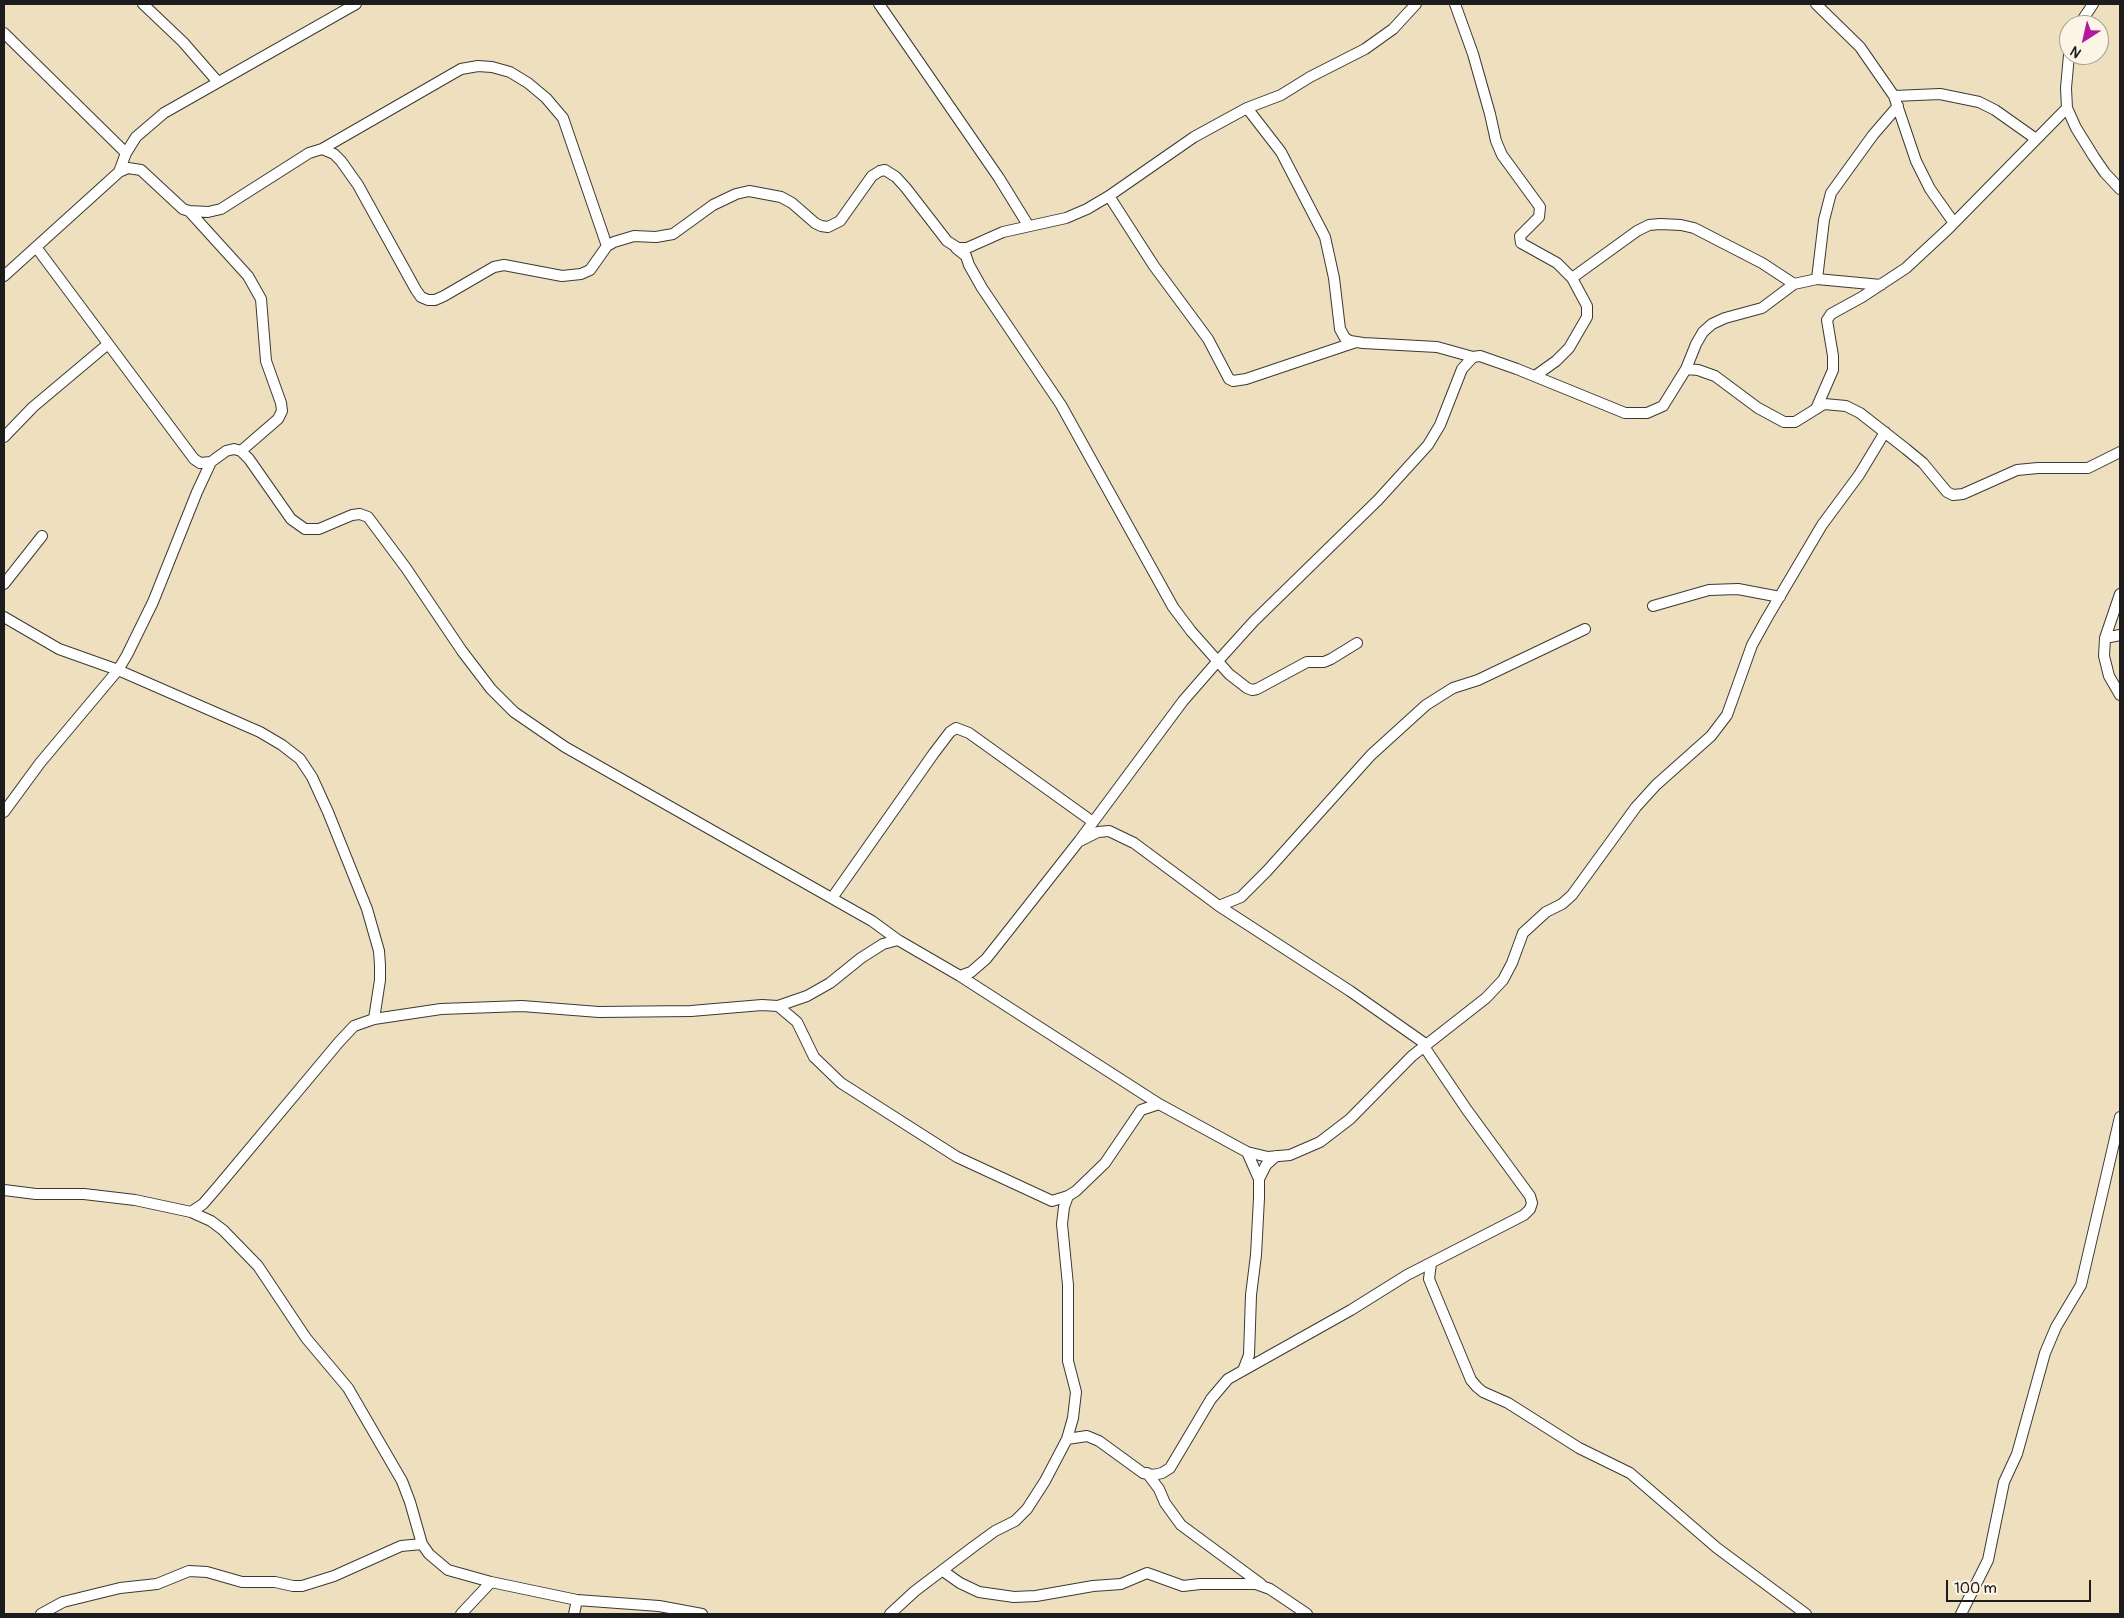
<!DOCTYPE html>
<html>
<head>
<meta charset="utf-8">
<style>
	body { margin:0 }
	#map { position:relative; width:2124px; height:1618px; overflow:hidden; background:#eee0bf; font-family:Pangolin,sans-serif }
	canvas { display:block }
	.frame { position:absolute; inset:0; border:5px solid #1c1c1c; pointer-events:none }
	.north { position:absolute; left:2059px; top:15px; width:50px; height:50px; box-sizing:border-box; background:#fcf5e5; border:1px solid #a29e95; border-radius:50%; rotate:215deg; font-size:14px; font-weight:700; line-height:20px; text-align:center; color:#1c1c1c }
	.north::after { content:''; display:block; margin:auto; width:18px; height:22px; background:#b5179e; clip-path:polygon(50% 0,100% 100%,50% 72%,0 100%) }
	.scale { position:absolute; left:1946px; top:1580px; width:145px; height:22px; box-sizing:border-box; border:2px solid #1c1c1c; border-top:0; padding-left:6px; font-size:15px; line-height:18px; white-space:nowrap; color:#1c1c1c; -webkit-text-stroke:4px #fcf5e5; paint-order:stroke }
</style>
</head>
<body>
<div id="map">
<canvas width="2124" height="1618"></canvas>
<div class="frame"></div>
<div class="north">N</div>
<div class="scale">100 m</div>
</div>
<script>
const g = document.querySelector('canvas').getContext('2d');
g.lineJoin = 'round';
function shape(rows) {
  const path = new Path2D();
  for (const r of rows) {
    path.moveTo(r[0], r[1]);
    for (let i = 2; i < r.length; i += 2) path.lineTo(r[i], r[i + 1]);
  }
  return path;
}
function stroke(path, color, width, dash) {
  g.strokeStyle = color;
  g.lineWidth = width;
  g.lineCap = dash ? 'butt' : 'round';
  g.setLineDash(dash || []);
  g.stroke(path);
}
const street = shape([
	[143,4,183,42,217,81],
	[879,4,999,178,1028,225],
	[1455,4,1473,54,1490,114,1496,141,1502,155,1540,207,1539,217,1520,236,1521,243,1557,263,1572,278,1587,306,1587,317,1569,348,1556,361,1535,376],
	[1816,4,1860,47,1894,96,1916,161,1930,189,1954,223],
	[2079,25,2093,4],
	[4,33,126,153],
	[2069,55,2066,88,2067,108,2076,128,2094,157,2105,173,2120,189],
	[1894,96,1940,94,1979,102,1995,110,2036,139],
	[1247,108,1281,152,1325,237,1334,278,1340,329,1345,338,1350,341,1363,343,1437,347,1473,357],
	[322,149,461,69,478,66,492,67,510,72,528,83,546,98,563,118,607,246],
	[119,172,126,153,136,137,164,113,356,4],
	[1109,196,1154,266,1208,339,1229,379,1233,381,1246,379,1356,342],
	[189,211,248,276,261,299,266,361,281,403,282,411,278,419,241,451],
	[36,247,194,459,200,463,211,462,226,451,234,449,241,451,249,459,291,519,305,529,319,529,352,515,360,514,368,517,406,568,462,651,491,689,514,712,565,747,872,921,898,940],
	[956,248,966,256,969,265,982,288,1061,405,1173,607,1191,631,1229,674,1247,688,1252,690,1257,689,1307,662,1324,662,1331,659,1357,643],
	[4,276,119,172,128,168,141,170,183,209,189,211,208,212,221,209,309,153,322,149,334,154,341,161,358,185,416,290,421,297,428,300,435,300,444,296,494,267,504,265,562,276,581,274,590,270,607,246,614,242,634,236,656,237,673,234,713,205,736,194,749,191,781,197,792,203,815,223,821,226,828,227,840,221,872,176,880,171,885,170,896,177,906,188,947,241,958,248,967,248,1003,232,1066,218,1087,209,1109,196,1194,137,1247,108,1281,95,1310,77,1365,49,1393,29,1416,4],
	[1572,278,1637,231,1649,225,1660,224,1681,225,1694,228,1762,263,1794,284],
	[1817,279,1824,220,1831,193,1873,135,1898,106],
	[1686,369,1696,344,1703,332,1712,324,1725,318,1762,308,1794,284,1817,279,1881,285],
	[1816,409,1833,370,1833,356,1827,320,1831,314,1862,297,1906,268,1948,229,2067,108],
	[4,437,33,407,108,344],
	[4,584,42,536],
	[2120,594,2105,638,2104,656,2109,676,2120,695],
	[1653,606,1709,590,1738,589,1780,597],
	[4,617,59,649,118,670,260,732,282,745,300,759,312,777,328,812,367,909,379,951,380,965,380,980,374,1019],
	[2105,638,2120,635],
	[4,812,40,763,118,670,127,655,153,602,197,492,211,462],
	[1080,841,1098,832,1109,831,1134,843,1219,906,1350,991,1427,1045],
	[832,898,934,753,950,732,956,728,969,733,1093,822],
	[1219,906,1241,897,1267,871,1371,755,1426,705,1453,688,1478,680,1585,629],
	[960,976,1159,1104,1247,1152,1268,1157,1290,1155,1320,1142,1350,1119,1412,1056,1486,998,1503,980,1512,963,1523,933,1546,912,1562,904,1572,895,1636,807,1656,785,1711,736,1727,715,1752,645,1767,618,1822,525,1859,475,1885,432],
	[778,1006,797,1022,814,1057,841,1083,957,1157,1052,1201,1068,1196,1076,1191,1105,1163,1141,1110,1159,1104],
	[1259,1179,1266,1165,1276,1156],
	[4,1190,36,1194,84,1194,135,1200,191,1212,211,1221,223,1230,258,1266,306,1338,348,1388,402,1481,410,1502,422,1544,429,1554,448,1570,491,1582,577,1600,659,1606,702,1614],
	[191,1212,203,1204,216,1189,339,1042,354,1026,374,1019,441,1009,522,1006,599,1012,691,1011,762,1005,778,1006,807,996,830,983,861,958,883,944,898,940,960,976,971,972,986,959,1009,930,1079,841,1183,701,1217,662,1254,621,1378,500,1428,445,1440,425,1462,369,1473,357,1480,356,1517,369,1625,413,1647,413,1663,406,1686,369,1698,370,1715,376,1758,408,1784,422,1795,422,1824,404,1846,406,1860,413,1906,449,1923,463,1947,492,1953,495,1963,494,2017,470,2038,468,2088,468,2120,452],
	[1431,1263,1429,1279,1471,1380,1477,1387,1483,1392,1508,1403,1579,1448,1630,1473,1717,1548,1806,1614],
	[1244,1368,1249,1355,1251,1295,1256,1255,1259,1198,1259,1179,1247,1152],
	[1067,1439,1087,1436,1099,1441,1143,1473,1153,1475,1162,1473,1170,1468,1211,1399,1228,1379,1351,1310,1407,1275,1524,1215,1530,1209,1532,1203,1530,1196,1467,1110,1425,1048],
	[1147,1473,1159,1489,1165,1503,1181,1525,1261,1584],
	[943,1571,960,1583,979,1592,1014,1597,1036,1596,1093,1586,1121,1584,1147,1573,1183,1586,1200,1584,1256,1584,1270,1589,1307,1614],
	[41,1614,63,1602,120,1588,157,1584,189,1571,207,1572,242,1582,275,1582,293,1586,302,1586,334,1576,401,1546,422,1544],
	[461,1614,491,1582],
	[574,1614,577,1600],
	[890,1614,915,1591,973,1547,995,1531,1015,1521,1027,1509,1045,1481,1067,1439,1073,1418,1076,1392,1068,1361,1068,1285,1062,1224,1064,1207,1068,1196],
	[1961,1614,1988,1560,2004,1482,2017,1454,2045,1353,2056,1327,2081,1285,2120,1117]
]);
stroke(street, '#3c3934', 12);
stroke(street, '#fff', 10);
</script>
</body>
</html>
